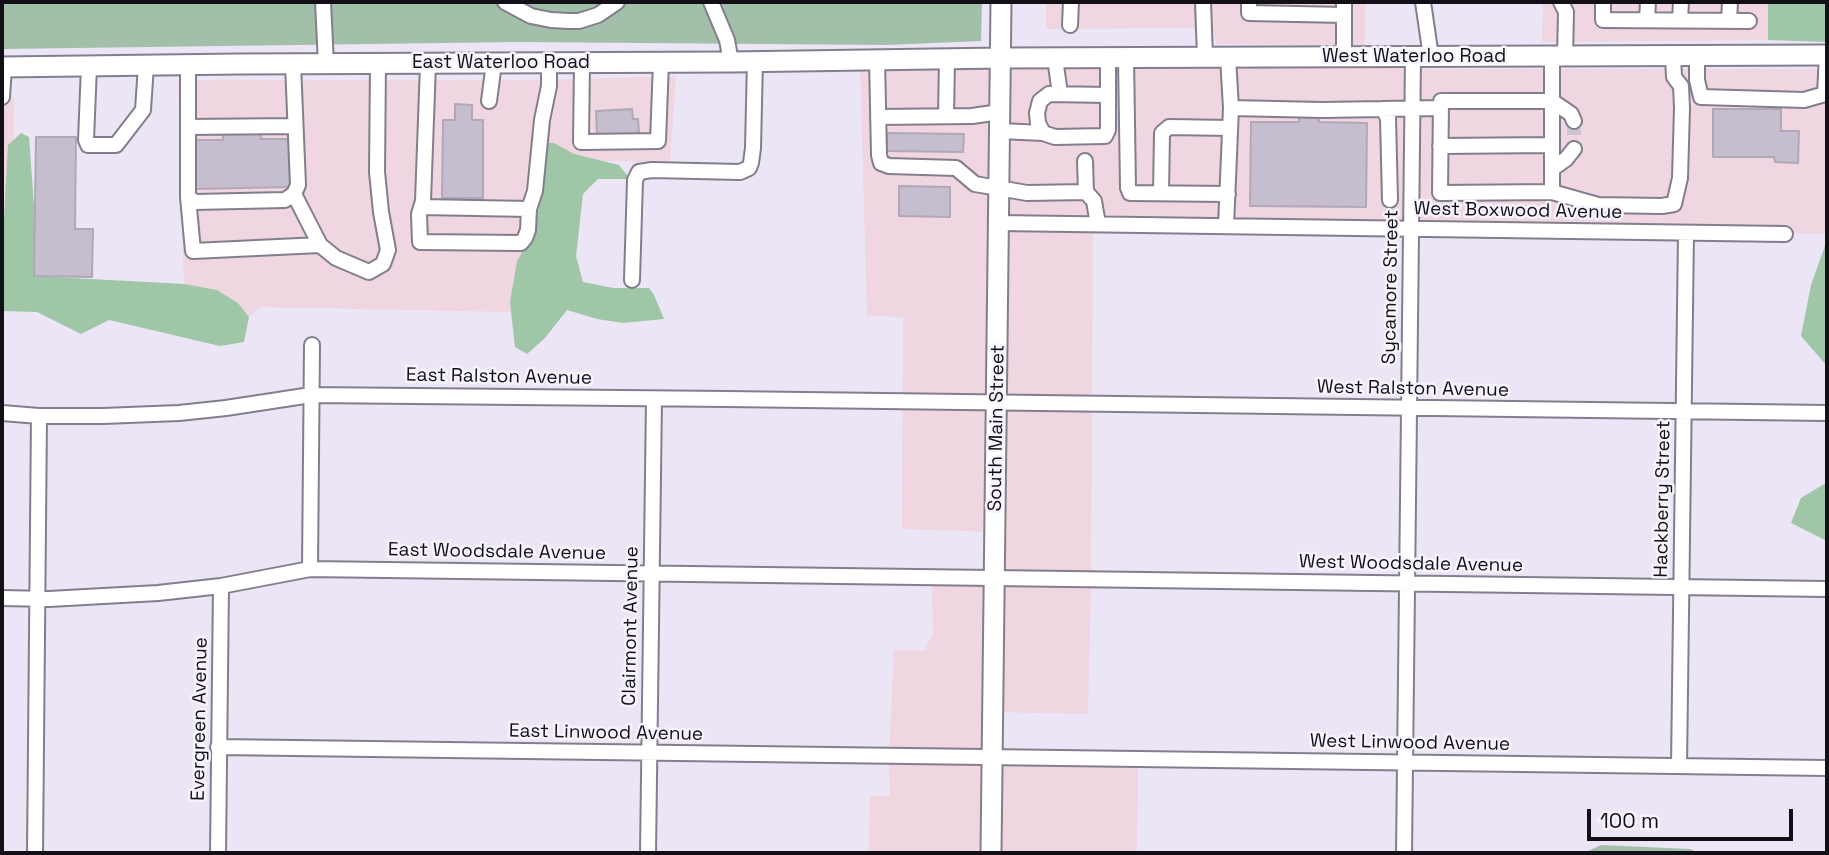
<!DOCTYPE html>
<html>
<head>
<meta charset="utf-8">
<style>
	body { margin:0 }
	#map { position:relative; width:1829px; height:855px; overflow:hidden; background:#ebe5f5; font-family:"Space Grotesk",sans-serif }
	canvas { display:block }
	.frame { position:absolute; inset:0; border:4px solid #121016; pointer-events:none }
	.scale { position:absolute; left:1587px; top:809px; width:206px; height:32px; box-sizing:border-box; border:4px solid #121016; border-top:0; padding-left:9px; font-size:21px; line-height:24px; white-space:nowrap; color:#121016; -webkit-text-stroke:5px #f7f3fd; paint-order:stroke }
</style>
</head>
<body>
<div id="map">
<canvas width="1829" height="855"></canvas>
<div class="frame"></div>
<div class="scale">100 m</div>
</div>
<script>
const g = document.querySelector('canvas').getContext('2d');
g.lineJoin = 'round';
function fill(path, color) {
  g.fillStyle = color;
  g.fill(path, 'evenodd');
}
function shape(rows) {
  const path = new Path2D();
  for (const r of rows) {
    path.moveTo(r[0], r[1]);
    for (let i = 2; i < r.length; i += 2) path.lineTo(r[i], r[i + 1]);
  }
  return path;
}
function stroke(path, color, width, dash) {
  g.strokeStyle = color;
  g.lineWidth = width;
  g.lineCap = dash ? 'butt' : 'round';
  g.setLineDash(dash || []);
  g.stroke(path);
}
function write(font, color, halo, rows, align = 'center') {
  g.font = font + ' "Space Grotesk",sans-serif';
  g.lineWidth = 5;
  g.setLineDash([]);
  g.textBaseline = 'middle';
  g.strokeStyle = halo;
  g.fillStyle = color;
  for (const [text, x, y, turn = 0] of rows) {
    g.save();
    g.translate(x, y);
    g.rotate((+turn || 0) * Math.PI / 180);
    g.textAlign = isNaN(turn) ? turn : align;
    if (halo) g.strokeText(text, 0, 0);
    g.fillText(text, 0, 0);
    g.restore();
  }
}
fill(shape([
	[1046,2,1365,2,1365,45,1216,44,1213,28,1046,29],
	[1543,2,1768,2,1768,40,1542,42],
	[1413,57,1411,229,1093,225,1091,579,1088,714,994,712,992,756,1138,759,1137,853,869,853,870,795,890,797,889,756,894,650,924,651,933,634,932,577,995,577,995,532,902,529,903,317,867,316,860,60],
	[1419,69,1827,69,1827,234,1417,226],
	[676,76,670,163,575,160,534,200,540,201,534,231,517,261,510,302,511,312,260,307,249,317,238,303,217,290,184,284,178,80,555,80],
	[2,95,14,98,13,238,2,238]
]), '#efd6e0');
fill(shape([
	[2,2,982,2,981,41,887,45,517,42,2,49],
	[1601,845,1690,849,1699,853,1584,853]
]), '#a2c0a9');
fill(shape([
	[1768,2,1827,2,1827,42,1768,40],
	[21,133,29,137,35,219,34,276,184,284,217,290,238,303,249,317,244,342,220,346,109,320,81,334,37,312,2,311,2,221,4,219,8,145],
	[542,143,554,143,574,154,619,165,630,179,598,179,583,194,576,256,583,282,613,288,649,288,654,295,664,319,623,323,597,319,567,310,545,338,527,354,515,347,510,302,517,261,534,231,540,202,533,199],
	[1827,240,1827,366,1801,336,1811,285],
	[1827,480,1827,541,1791,523,1801,498,1826,483]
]), '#9ec6a7');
const building = shape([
	[1299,102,1319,102,1319,122,1367,123,1366,207,1250,206,1251,122,1299,122,1299,102],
	[455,104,472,105,472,120,483,120,483,198,442,198,443,120,455,120,455,104],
	[632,109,633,119,638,119,639,134,597,136,596,111,632,109],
	[1713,109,1781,109,1781,131,1799,131,1798,163,1775,162,1774,157,1713,157,1713,109],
	[223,131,261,131,261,139,289,139,290,187,195,189,194,140,223,140,223,131],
	[887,133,964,134,963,152,887,151,887,133],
	[36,137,76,137,75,229,93,229,92,277,34,276,36,137],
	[899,186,950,187,950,217,899,216,899,186]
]);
fill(building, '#c6bece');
stroke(building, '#b0a8b7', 2);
stroke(shape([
	[1574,121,1574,149]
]), '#cac5d4', 14, [14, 7]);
const minor = shape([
	[323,2,326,64],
	[505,2,531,16,551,20,569,21,579,21,598,15,617,2],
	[711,2,727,40,731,62],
	[1203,2,1205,57],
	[1249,2,1249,13,1344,15],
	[1423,2,1431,57],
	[1561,2,1566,12,1565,56],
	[1603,2,1603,20,1749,21],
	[1647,20,1648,2],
	[1680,20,1681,2],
	[1729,21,1730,2],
	[1070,25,1071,2],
	[1697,55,1697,80,1701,97,1804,100,1825,94,1827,55],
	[1552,56,1552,192,1440,193,1441,101,1552,101,1571,114,1574,121],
	[1344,57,1344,2],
	[1055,58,1060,94],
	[1126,58,1128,188,1130,193,1228,194],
	[877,59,879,155,881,163,889,166,956,168,975,184,1027,193,1086,192],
	[582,63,581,142,658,141,661,62],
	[188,65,188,197,195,202,285,200,294,194,298,185,293,64],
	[89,66,86,140,88,145,116,145,143,110,146,65],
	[1108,95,1049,94,1040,101,1037,113,1038,123,1043,133,1055,137,1105,136,1108,130,1108,58],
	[2,97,4,67],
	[489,101,494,63],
	[1231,108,1322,110,1383,109,1388,118,1390,200],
	[1383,109,1441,108],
	[946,116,947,59],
	[878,117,972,116,1000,112],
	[188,127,295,126],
	[1000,131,1043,133],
	[1440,146,1552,145],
	[1085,161,1086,192,1094,201,1098,224],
	[1552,169,1566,159,1574,149],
	[1552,192,1598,205,1662,206,1674,204,1680,178,1682,108,1681,86,1674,77,1673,56],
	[1161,193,1162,133,1169,127,1230,128],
	[294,194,320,245,336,258,369,272,383,264,388,250,381,212,377,172,378,64],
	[188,197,193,251,320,245],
	[421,207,529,209,528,230,525,238,521,243,420,242,419,214,423,201,428,64],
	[529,209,535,191,542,120,549,86,549,63],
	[998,223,1785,234],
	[1226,226,1231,108,1228,57],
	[632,280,635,180,639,172,652,170,740,172,749,168,751,163,753,148,755,60],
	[2,413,39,416,103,416,179,413,226,408,311,395,726,399,1827,413],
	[310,569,312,345],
	[2,598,49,599,158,593,221,586,310,569,1827,589],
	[218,747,1827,768],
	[1679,766,1686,233],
	[35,853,39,416],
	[218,853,221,586],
	[648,853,654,399],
	[1404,853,1413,57]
]);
const major = shape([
	[2,67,239,64,731,62,1001,58,1827,55],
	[991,853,1001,2]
]);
stroke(minor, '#837e8d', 18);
stroke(major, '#837e8d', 23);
stroke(minor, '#fff', 14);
stroke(major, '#fff', 19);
write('19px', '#121016', '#f7f3fd', [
	["West Waterloo Road",1414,57],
	["East Waterloo Road",501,63],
	["West Boxwood Avenue",1518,211,1],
	["Sycamore Street",1391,287,-89],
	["East Ralston Avenue",499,377,1],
	["West Ralston Avenue",1413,389,1],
	["South Main Street",997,428,-89],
	["Hackberry Street",1663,499,-89],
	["East Woodsdale Avenue",497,552,1],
	["West Woodsdale Avenue",1411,564,1],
	["Clairmont Avenue",631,626,-89],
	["Evergreen Avenue",200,719,-89],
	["East Linwood Avenue",606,733,1],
	["West Linwood Avenue",1410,743,1]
]);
</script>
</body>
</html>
